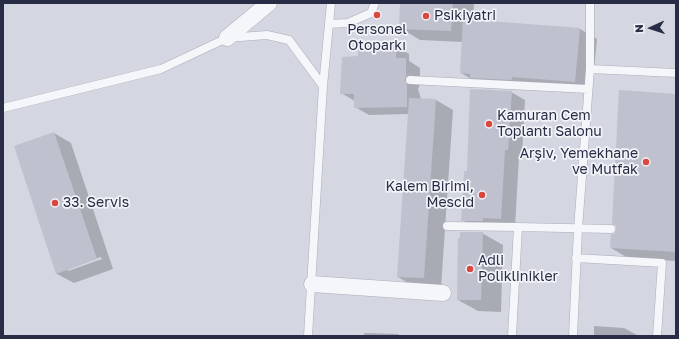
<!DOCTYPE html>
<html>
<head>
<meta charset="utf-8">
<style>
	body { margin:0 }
	#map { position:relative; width:679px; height:339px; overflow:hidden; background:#e2e4ec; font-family:"Golos Text",sans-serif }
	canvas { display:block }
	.frame { position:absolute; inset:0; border:4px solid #282d45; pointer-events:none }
	.north { position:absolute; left:631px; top:8px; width:40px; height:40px; -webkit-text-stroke:3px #f2f4f9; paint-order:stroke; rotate:267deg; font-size:11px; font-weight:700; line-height:16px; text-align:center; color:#282d45 }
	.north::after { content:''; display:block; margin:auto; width:14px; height:18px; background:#282d45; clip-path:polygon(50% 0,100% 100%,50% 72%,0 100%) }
</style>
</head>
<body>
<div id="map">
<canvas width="679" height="339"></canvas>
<div class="frame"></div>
<div class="north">N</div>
</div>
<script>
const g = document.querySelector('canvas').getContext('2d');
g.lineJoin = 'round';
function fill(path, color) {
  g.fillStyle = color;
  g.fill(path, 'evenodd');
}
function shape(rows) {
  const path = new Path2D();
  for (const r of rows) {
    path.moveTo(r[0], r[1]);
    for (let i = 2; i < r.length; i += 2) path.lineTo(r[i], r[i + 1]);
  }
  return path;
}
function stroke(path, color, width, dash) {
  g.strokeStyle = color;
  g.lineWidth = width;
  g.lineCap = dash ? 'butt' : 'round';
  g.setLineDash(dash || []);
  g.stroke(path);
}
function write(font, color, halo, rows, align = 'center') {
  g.font = font + ' "Golos Text",sans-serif';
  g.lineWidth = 3.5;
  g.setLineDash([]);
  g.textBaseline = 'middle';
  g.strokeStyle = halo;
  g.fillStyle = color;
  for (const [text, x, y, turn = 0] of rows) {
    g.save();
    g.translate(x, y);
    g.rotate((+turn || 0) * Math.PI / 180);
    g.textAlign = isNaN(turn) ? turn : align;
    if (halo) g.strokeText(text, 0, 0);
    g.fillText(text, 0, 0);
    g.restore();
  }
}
fill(shape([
	[3,3,676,3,676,336,3,336]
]), '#d4d6e1');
fill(shape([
	[401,3,474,3,473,21,580,29,597,39,592,91,478,83,461,73,463,42,420,40,400,28],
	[395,46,409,54,409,61,420,68,420,84,418,89,421,99,436,100,453,110,441,288,415,287,398,277,409,114,369,115,355,107,355,101,341,93,359,57],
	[511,92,525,100,522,157,519,157,515,227,476,228,462,220,468,172],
	[676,95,676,261,628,258,611,248,615,234],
	[54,133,71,143,113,269,74,283,57,274],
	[101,257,102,259,68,271,68,269],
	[482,233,503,245,501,312,478,311,458,300],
	[594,326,624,328,639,336,594,336],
	[364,333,398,334,401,336,364,336]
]), '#0003');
fill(shape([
	[400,3,453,3,451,31,399,29],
	[463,19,580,28,575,82,512,77,512,80,470,78,470,74,460,73],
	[358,44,396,45,396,58,406,58,406,76,405,80,407,84,407,107,354,108,354,94,340,94,342,57,358,56],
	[470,89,512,91,508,150,505,150,501,219,483,218,483,221,461,221,464,171,467,171],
	[619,90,676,94,676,252,610,248,611,234,614,234,616,230,616,226,612,224],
	[409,98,436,99,424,278,397,277],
	[54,132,97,259,56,274,14,146],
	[460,232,483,232,481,300,457,300,458,238,460,238]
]), '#bfc1cf');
const lane = shape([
	[329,24,348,23,371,13,375,3],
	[590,69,676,73],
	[410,80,588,89],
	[3,108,161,69,227,38,267,35,289,40,323,86],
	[447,226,518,227],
	[576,258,662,263,657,336],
	[308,336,323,86,331,3],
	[512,336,518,227,611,229],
	[573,336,578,229,590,69,590,3]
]);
const street = shape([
	[227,38,269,3],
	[312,284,443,293]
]);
stroke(lane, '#aaadba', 9);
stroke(street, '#aaadba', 17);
stroke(lane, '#f5f6f9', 8);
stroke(street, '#f5f6f9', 16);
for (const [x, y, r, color] of [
	[377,15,4,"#da473e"],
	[426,16,4,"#da473e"],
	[489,124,4,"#da473e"],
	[646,162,4,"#da473e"],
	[482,195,4,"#da473e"],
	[55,203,4,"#da473e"],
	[470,269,4,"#da473e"]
]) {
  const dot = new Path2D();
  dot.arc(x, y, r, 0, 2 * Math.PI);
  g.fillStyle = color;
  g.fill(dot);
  stroke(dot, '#f2f4f9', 1.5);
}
write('14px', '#282d45', '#f2f4f9', [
	["Psikiyatri",434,16],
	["Personel",377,30,"center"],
	["Otoparkı",377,46,"center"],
	["Kamuran Cem",497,116],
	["Toplantı Salonu",497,132],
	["Arşiv, Yemekhane",638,154,"right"],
	["ve Mutfak",638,170,"right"],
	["Kalem Birimi,",474,187,"right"],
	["Mescid",474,203,"right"],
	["33. Servis",63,203],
	["Adli",478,261],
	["Poliklinikler",478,277]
], 'left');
</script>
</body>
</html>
